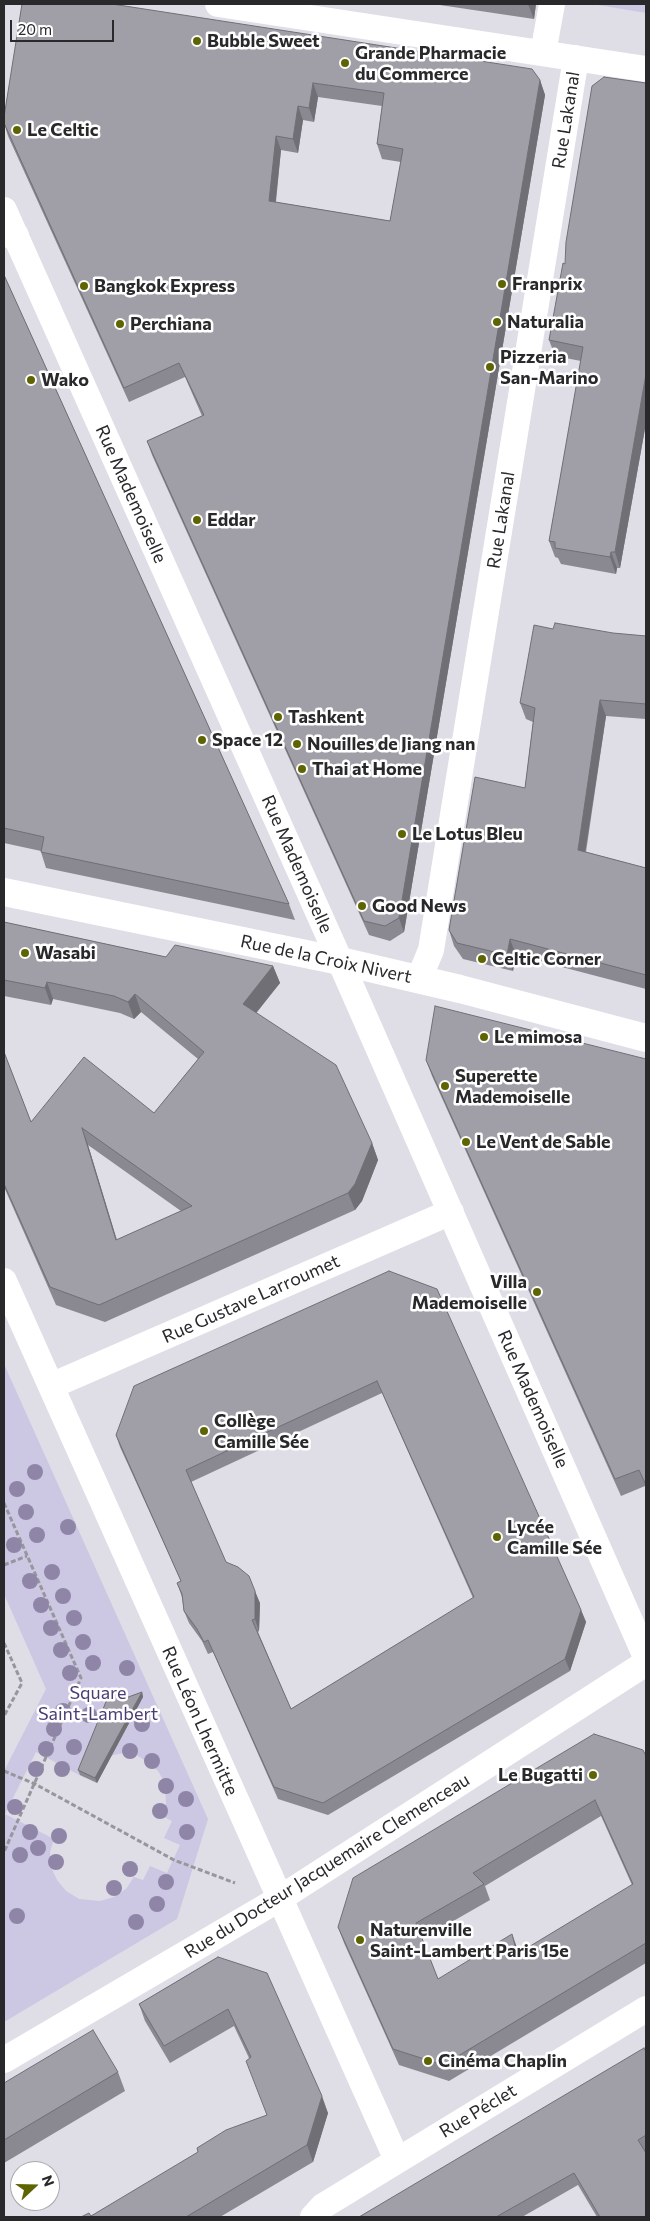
<!DOCTYPE html>
<html>
<head>
<meta charset="utf-8">
<style>
	body { margin:0 }
	#map { position:relative; width:650px; height:2221px; overflow:hidden; background:#dfdde6; font-family:Commissioner,sans-serif }
	canvas { display:block }
	.frame { position:absolute; inset:0; border:5px solid #29292c; pointer-events:none }
	.north { position:absolute; left:10px; top:2161px; width:50px; height:50px; box-sizing:border-box; background:#fff; border:1px solid #a9a9ab; border-radius:50%; rotate:69deg; font-size:14px; font-weight:700; line-height:20px; text-align:center; color:#29292c }
	.north::after { content:''; display:block; margin:auto; width:18px; height:22px; background:#5e6401; clip-path:polygon(50% 0,100% 100%,50% 72%,0 100%) }
	.scale { position:absolute; left:10px; top:20px; width:104px; height:22px; box-sizing:border-box; border:2px solid #29292c; border-top:0; padding-left:6px; font-size:15px; line-height:18px; white-space:nowrap; color:#29292c; -webkit-text-stroke:4px #fff; paint-order:stroke }
</style>
</head>
<body>
<div id="map">
<canvas width="650" height="2221"></canvas>
<div class="frame"></div>
<div class="north">N</div>
<div class="scale">20 m</div>
</div>
<script>
const g = document.querySelector('canvas').getContext('2d');
g.lineJoin = 'round';
function fill(path, color) {
  g.fillStyle = color;
  g.fill(path, 'evenodd');
}
function shape(rows) {
  const path = new Path2D();
  for (const r of rows) {
    path.moveTo(r[0], r[1]);
    for (let i = 2; i < r.length; i += 2) path.lineTo(r[i], r[i + 1]);
  }
  return path;
}
function stroke(path, color, width, dash) {
  g.strokeStyle = color;
  g.lineWidth = width;
  g.lineCap = dash ? 'butt' : 'round';
  g.setLineDash(dash || []);
  g.stroke(path);
}
function write(font, color, halo, rows, align = 'center') {
  g.font = font + ' Commissioner,sans-serif';
  g.lineWidth = 5;
  g.setLineDash([]);
  g.textBaseline = 'middle';
  g.strokeStyle = halo;
  g.fillStyle = color;
  for (const [text, x, y, turn = 0] of rows) {
    g.save();
    g.translate(x, y);
    g.rotate((+turn || 0) * Math.PI / 180);
    g.textAlign = isNaN(turn) ? turn : align;
    if (halo) g.strokeText(text, 0, 0);
    g.fillText(text, 0, 0);
    g.restore();
  }
}
fill(shape([
	[598,4,646,4,646,13,598,5],
	[4,1364,208,1819,177,1919,4,2022,4,1771,46,1689,4,1594],
	[36,1752,85,1778,92,1766,110,1756,123,1753,136,1755,148,1762,158,1771,165,1783,166,1803,162,1816,172,1821,164,1838,180,1845,167,1873,150,1866,143,1880,134,1877,126,1889,114,1897,100,1901,79,1899,66,1891,57,1880,51,1867,50,1852,54,1839,5,1814]
]), '#ccc7e3');
stroke(shape([
	[4,1503,81,1678,4,1852],
	[4,1565,27,1556],
	[4,1643,22,1683,4,1716],
	[4,1771,35,1784,174,1860,235,1883]
]), '#98969d', 3, [5, 2.5]);
stroke(shape([
	[218,4,646,69],
	[543,53,552,4],
	[4,210,340,961,646,1657],
	[419,979,431,950,576,58],
	[4,1281,397,2160],
	[51,1386,451,1212],
	[4,2060,279,1899,646,1663],
	[313,2217,323,2206,646,2009]
]), '#fff', 26);
stroke(shape([
	[4,232,15,236],
	[4,892,340,961,460,989,646,1038]
]), '#fff', 28);
g.fillStyle = '#8e85a7';
for (const [x, y] of [
	[35,1472],
	[17,1489],
	[26,1512],
	[68,1527],
	[37,1535],
	[14,1545],
	[52,1572],
	[30,1581],
	[63,1596],
	[41,1605],
	[74,1618],
	[51,1628],
	[83,1642],
	[61,1650],
	[93,1663],
	[127,1668],
	[70,1673],
	[63,1711],
	[89,1715],
	[142,1724],
	[54,1729],
	[74,1747],
	[46,1749],
	[130,1751],
	[152,1761],
	[36,1769],
	[62,1769],
	[166,1786],
	[186,1799],
	[15,1807],
	[160,1811],
	[30,1832],
	[187,1832],
	[59,1836],
	[38,1848],
	[20,1855],
	[56,1862],
	[130,1869],
	[166,1882],
	[114,1888],
	[157,1904],
	[17,1916],
	[136,1922]
]) {
  g.beginPath();
  g.arc(x, y, 8, 0, 2 * Math.PI);
  g.fill();
}
fill(shape([
	[22,4,540,80,545,95,404,932,390,941,369,935,152,455,147,441,202,416,185,377,129,402,8,136,4,123],
	[318,97,382,106,377,144,382,159,401,162,390,221,276,202,281,150,298,153,303,120,314,122],
	[433,4,536,4,534,19],
	[646,83,646,423,620,568,617,568,616,574,561,564,558,558,555,557,549,541,581,361,555,356,549,340,565,264],
	[4,275,289,904,295,920,46,868,41,852,41,851,4,843],
	[553,629,646,636,646,719,606,716,586,852,646,868,646,989,516,955,513,971,463,959,454,946,449,930,525,788,533,722,526,719,520,703],
	[4,922,166,957,273,966,280,983,256,1012,372,1143,378,1160,362,1201,355,1210,105,1322,56,1305,4,1187,4,1052,31,1122,154,1113,198,1059,141,1012,134,1019,120,1013,53,999,51,1005,4,996],
	[88,1145,181,1211,117,1240],
	[646,1059,646,1488,645,1486,621,1496,432,1076,426,1060],
	[389,1271,581,1610,586,1622,570,1671,328,1815,278,1799,213,1652,208,1654,202,1641,189,1623,184,1611,182,1597,177,1583,181,1581,120,1447,116,1435],
	[382,1393,473,1598,291,1709,258,1632,259,1631,260,1603,226,1562,191,1482],
	[142,1692,143,1697,97,1783,80,1775,78,1770],
	[646,1756,646,1963,449,2081,399,2065,344,1943,338,1927],
	[601,1816,632,1885,519,1953,518,1950,438,1979,422,1939,490,1900,485,1886],
	[218,1957,328,2113,313,2162,220,2217,81,2217,91,2216,267,2115,249,2058,234,2026,170,2063,145,2021,139,2004],
	[646,2052,646,2150,645,2151,646,2217,597,2217,578,2185,522,2217,359,2217],
	[118,2072,125,2091,4,2163,4,2083]
]), '#8a8890');
fill(shape([
	[528,4,536,4,534,19],
	[540,80,545,95,404,932,399,918],
	[313,83,318,97,314,122,309,108],
	[298,106,303,120,298,153,293,139],
	[276,136,281,150,274,216,269,201],
	[646,374,646,423,620,568,615,552],
	[611,552,617,568,616,574,610,557],
	[600,700,606,716,583,866,578,850],
	[510,939,516,955,513,971,507,955],
	[273,966,280,983,250,1021,243,1004],
	[47,982,53,999,51,1005,45,988],
	[135,994,141,1012,134,1019,128,1002],
	[82,1128,88,1145,122,1258,116,1240],
	[372,1143,378,1160,362,1201,355,1210,348,1193],
	[255,1591,260,1603,259,1631,255,1619],
	[581,1610,586,1622,570,1671,565,1659],
	[142,1692,143,1697,97,1783,95,1778],
	[512,1934,518,1950,523,1970,517,1954],
	[322,2096,328,2113,313,2162,307,2145]
]), '#706f75');
const building = shape([
	[22,4,112,4,532,69,540,80,399,918,385,926,364,921,147,441,204,415,179,363,124,388,4,123,4,117,22,4],
	[313,83,384,93,377,144,403,149,390,221,269,201,276,136,293,139,298,106,309,108,313,83],
	[604,77,646,83,646,374,615,552,611,552,610,557,555,548,555,542,549,541,583,347,549,340,563,263,565,264,566,242,592,86,604,77],
	[4,275,289,904,41,852,44,837,4,828,4,275],
	[555,623,613,633,646,636,646,704,600,700,578,850,646,868,646,975,510,939,507,955,457,943,449,930,475,777,525,788,535,708,520,703,534,625,553,629,555,623],
	[4,922,166,957,175,945,273,966,243,1004,336,1065,372,1143,355,1184,348,1193,99,1305,50,1287,4,1184,4,1052,31,1122,84,1057,154,1113,204,1052,135,994,128,1002,114,996,47,982,45,988,4,980,4,922],
	[82,1128,192,1206,116,1240,82,1128],
	[435,1006,646,1059,646,1485,639,1470,615,1479,426,1060,435,1006],
	[389,1271,437,1289,581,1610,565,1659,323,1803,274,1787,208,1640,204,1642,197,1629,184,1611,182,1594,177,1583,181,1581,116,1435,134,1386,389,1271],
	[377,1381,474,1597,291,1709,252,1620,255,1619,255,1591,249,1576,238,1567,226,1562,186,1470,377,1381],
	[110,1692,123,1699,142,1692,95,1778,78,1770,110,1692],
	[594,1734,643,1750,646,1756,646,1943,443,2065,393,2049,338,1927,353,1878,594,1734],
	[595,1800,633,1884,517,1954,512,1934,438,1979,416,1923,484,1884,473,1873,595,1800],
	[218,1957,267,1973,322,2096,307,2145,186,2217,81,2217,89,2213,91,2216,198,2152,197,2148,226,2130,267,2115,246,2061,251,2057,228,2009,164,2046,139,2004,218,1957],
	[93,2030,118,2072,4,2140,4,2083,93,2030],
	[644,2048,646,2052,646,2135,638,2140,646,2153,646,2217,600,2217,574,2173,496,2217,359,2217,644,2048]
]);
fill(building, '#a09ea7');
stroke(building, '#706f75', 1);
for (const [x, y, r, color] of [
	[197,41,5,"#5e6401"],
	[345,63,5,"#5e6401"],
	[17,130,5,"#5e6401"],
	[502,284,5,"#5e6401"],
	[84,286,5,"#5e6401"],
	[497,322,5,"#5e6401"],
	[120,324,5,"#5e6401"],
	[490,367,5,"#5e6401"],
	[31,380,5,"#5e6401"],
	[197,520,5,"#5e6401"],
	[278,717,5,"#5e6401"],
	[202,740,5,"#5e6401"],
	[297,744,5,"#5e6401"],
	[302,769,5,"#5e6401"],
	[402,834,5,"#5e6401"],
	[362,906,5,"#5e6401"],
	[25,953,5,"#5e6401"],
	[482,959,5,"#5e6401"],
	[484,1037,5,"#5e6401"],
	[445,1086,5,"#5e6401"],
	[466,1142,5,"#5e6401"],
	[537,1292,5,"#5e6401"],
	[204,1431,5,"#5e6401"],
	[497,1537,5,"#5e6401"],
	[593,1775,5,"#5e6401"],
	[360,1940,5,"#5e6401"],
	[428,2061,5,"#5e6401"]
]) {
  const dot = new Path2D();
  dot.arc(x, y, r, 0, 2 * Math.PI);
  g.fillStyle = color;
  g.fill(dot);
  stroke(dot, '#fff', 2);
}
write('bold 18px', '#29292c', '#fff', [
	["Bubble Sweet",207,41],
	["Grande Pharmacie",355,53],
	["du Commerce",355,74],
	["Le Celtic",27,130],
	["Franprix",512,284],
	["Bangkok Express",94,286],
	["Naturalia",507,322],
	["Perchiana",130,324],
	["Pizzeria",500,357],
	["San-Marino",500,378],
	["Wako",41,380],
	["Eddar",207,520],
	["Tashkent",288,717],
	["Space 12",212,740],
	["Nouilles de Jiang nan",307,744],
	["Thai at Home",312,769],
	["Le Lotus Bleu",412,834],
	["Good News",372,906],
	["Wasabi",35,953],
	["Celtic Corner",492,959],
	["Le mimosa",494,1037],
	["Superette",455,1076],
	["Mademoiselle",455,1097],
	["Le Vent de Sable",476,1142],
	["Villa",527,1282,"right"],
	["Mademoiselle",527,1303,"right"],
	["Collège",214,1421],
	["Camille Sée",214,1442],
	["Lycée",507,1527],
	["Camille Sée",507,1548],
	["Le Bugatti",583,1775,"right"],
	["Naturenville",370,1930],
	["Saint-Lambert Paris 15e",370,1951],
	["Cinéma Chaplin",438,2061]
], 'left');
write('18px', '#29292c', '#fff', [
	["Rue Lakanal",566,120,-81],
	["Rue Mademoiselle",131,494,66],
	["Rue Lakanal",501,520,-81],
	["Rue Mademoiselle",297,864,66],
	["Rue de la Croix Nivert",326,959,12],
	["Rue Gustave Larroumet",251,1299,-24],
	["Rue Mademoiselle",533,1399,66],
	["Rue Léon Lhermitte",200,1721,66],
	["Rue du Docteur Jacquemaire Clemenceau",327,1866,-32],
	["Rue Péclet",478,2111,-31]
]);
write('18px', '#4b3d73', '#fff', [
	["Square",98,1693],
	["Saint-Lambert",98,1714]
]);
</script>
</body>
</html>
